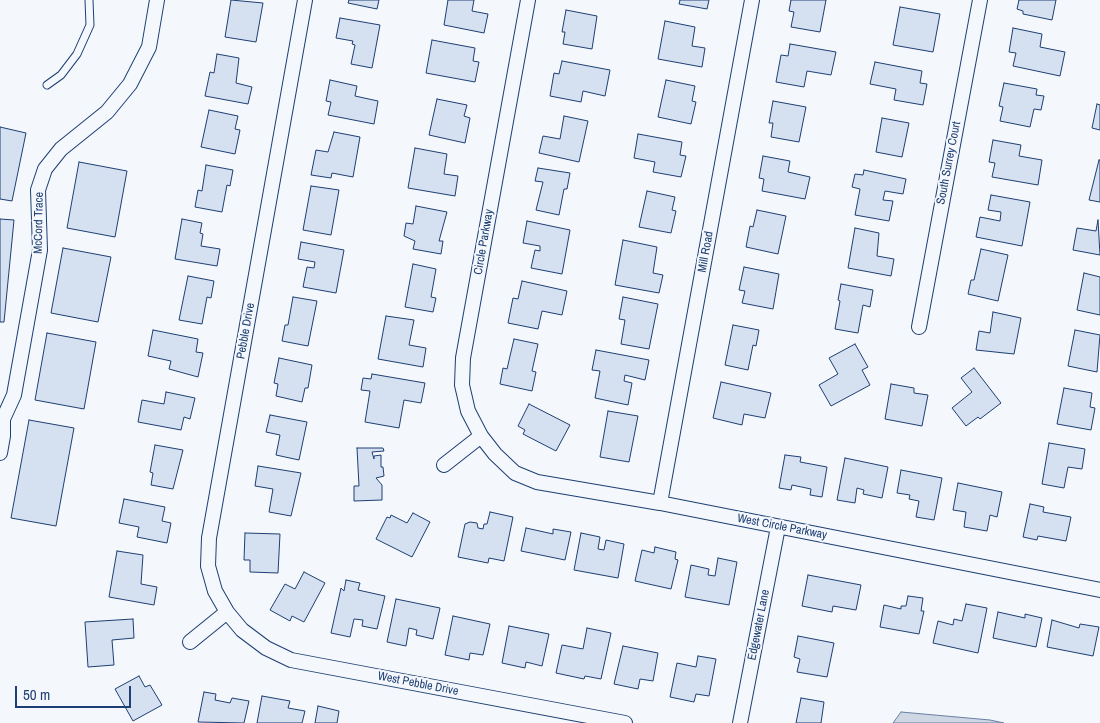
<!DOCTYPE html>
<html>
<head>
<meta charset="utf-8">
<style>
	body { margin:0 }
	#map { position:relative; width:1100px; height:723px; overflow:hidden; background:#f4f7fb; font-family:"Archivo Narrow",sans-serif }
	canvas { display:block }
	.scale { position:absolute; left:15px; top:686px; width:116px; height:22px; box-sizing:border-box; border:2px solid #1d3f73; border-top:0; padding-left:6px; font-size:15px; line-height:18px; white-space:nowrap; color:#1d3f73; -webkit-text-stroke:4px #f4f7fb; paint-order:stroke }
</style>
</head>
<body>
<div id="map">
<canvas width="1100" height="723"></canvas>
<div class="scale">50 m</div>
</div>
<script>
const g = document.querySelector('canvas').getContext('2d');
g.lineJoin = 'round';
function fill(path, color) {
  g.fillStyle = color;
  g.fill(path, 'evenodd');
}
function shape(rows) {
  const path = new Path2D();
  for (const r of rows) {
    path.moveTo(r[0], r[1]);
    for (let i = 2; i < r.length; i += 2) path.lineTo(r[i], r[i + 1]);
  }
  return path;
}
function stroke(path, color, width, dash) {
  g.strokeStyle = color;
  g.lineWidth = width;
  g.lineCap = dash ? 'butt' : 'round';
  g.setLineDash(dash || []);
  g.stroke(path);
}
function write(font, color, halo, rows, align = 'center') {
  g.font = font + ' "Archivo Narrow",sans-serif';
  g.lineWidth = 4;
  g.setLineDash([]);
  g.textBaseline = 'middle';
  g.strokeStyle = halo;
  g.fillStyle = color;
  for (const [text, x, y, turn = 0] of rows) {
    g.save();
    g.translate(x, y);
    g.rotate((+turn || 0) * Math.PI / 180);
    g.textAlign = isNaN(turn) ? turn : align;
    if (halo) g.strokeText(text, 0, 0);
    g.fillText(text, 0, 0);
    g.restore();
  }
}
const water = shape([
	[901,712,990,720,1004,723,893,723,901,712]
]);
fill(water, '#cfd7e4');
stroke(water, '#687fa3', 1);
const building = shape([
	[231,0,263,3,256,42,225,37,231,0],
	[349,0,379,0,377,9,348,3,349,0],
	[448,0,474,0,472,11,488,14,484,33,444,25,448,0],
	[680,0,709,0,707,9,679,4,680,0],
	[791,0,826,0,820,32,791,27,794,12,789,11,791,0],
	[1019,0,1056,0,1052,20,1023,14,1023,11,1017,9,1019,0],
	[900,7,940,14,933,52,893,45,900,7],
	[566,10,597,16,592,49,563,44,565,32,562,32,566,10],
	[340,18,380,25,372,68,351,64,355,45,352,44,353,41,336,38,340,18],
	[665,21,695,27,692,46,705,48,702,67,658,59,665,21],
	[1013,28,1042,34,1040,47,1065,52,1060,76,1013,66,1016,53,1009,52,1013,28],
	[432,40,475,48,473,61,479,62,475,82,426,73,432,40],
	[790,44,836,52,831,75,807,71,804,87,776,82,781,55,788,56,790,44],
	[217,54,239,58,236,83,252,87,248,104,205,96,210,72,214,73,217,54],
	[562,61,610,70,605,96,583,91,581,102,550,96,554,73,559,74,562,61],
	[875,62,922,71,920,83,927,84,923,105,894,100,896,89,870,84,875,62],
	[330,80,357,86,355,96,378,101,374,124,328,115,331,102,326,101,330,80],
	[666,80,695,86,692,101,696,102,691,124,658,117,666,80],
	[1004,83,1037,89,1036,95,1044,96,1041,110,1034,109,1030,127,1000,121,1003,107,999,106,1004,83],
	[437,99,467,105,464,116,470,118,465,143,429,135,437,99],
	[773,101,806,107,799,142,771,137,773,123,769,123,773,101],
	[1097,104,1100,105,1100,130,1092,128,1097,104],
	[209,110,238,116,235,129,240,130,235,154,201,147,209,110],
	[564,116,588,121,579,162,539,153,543,136,560,139,564,116],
	[882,118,909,123,902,157,876,152,882,118],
	[0,127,26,133,12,201,0,199,0,127],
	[334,132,360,137,353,177,332,173,331,178,311,175,316,150,328,152,334,132],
	[638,134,682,142,680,155,686,156,681,177,653,172,655,162,634,158,638,134],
	[993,140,1021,145,1019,156,1042,160,1038,185,992,177,995,163,989,162,993,140],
	[415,148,447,154,444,174,458,176,455,196,408,188,415,148],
	[763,156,790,161,788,172,810,177,805,199,762,191,764,179,759,178,763,156],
	[1099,160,1100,160,1100,202,1089,200,1099,160],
	[79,162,127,171,115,237,67,228,79,162],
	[206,165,233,170,230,186,227,185,222,212,195,207,198,190,202,191,206,165],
	[538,168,570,173,567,189,564,189,559,215,536,210,543,182,535,181,538,168],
	[864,170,906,179,903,194,885,191,883,200,893,201,889,221,855,215,860,189,852,187,855,174,863,175,864,170],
	[311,186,339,190,331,235,303,230,311,186],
	[647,191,675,197,672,210,676,211,671,233,639,227,647,191],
	[991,195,1030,202,1022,246,976,237,980,217,1000,221,1001,212,988,210,991,195],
	[416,206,447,212,439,241,443,241,441,254,413,249,415,241,404,236,406,223,413,224,416,206],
	[757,210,786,216,778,254,746,247,750,226,753,227,757,210],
	[0,219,14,220,4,322,0,322,0,219],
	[182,219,202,223,200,233,203,234,201,246,220,249,217,266,175,259,182,219],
	[1098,220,1100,255,1073,250,1077,228,1096,231,1098,220],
	[527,221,570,230,562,274,531,268,535,250,540,251,540,246,523,243,527,221],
	[855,228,879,233,877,256,894,259,891,276,848,268,855,228],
	[623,240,657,247,653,273,663,275,659,293,615,285,623,240],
	[301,242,344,250,336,293,303,287,307,267,314,268,315,262,298,259,301,242],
	[63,248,111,257,98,322,51,313,63,248],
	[981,249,1008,255,998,301,968,294,971,280,974,280,981,249],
	[413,264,436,269,431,297,436,298,433,312,405,307,413,264],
	[744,267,779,274,773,309,742,303,745,291,739,290,744,267],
	[1084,273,1100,277,1100,315,1077,310,1084,273],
	[188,276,214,281,211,298,207,297,202,324,179,320,188,276],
	[522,281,567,291,562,315,542,311,538,329,508,323,513,298,518,299,522,281],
	[841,284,873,290,870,307,863,305,858,333,835,329,840,301,838,300,841,284],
	[293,297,317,301,308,346,282,341,285,325,288,325,293,297],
	[623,297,658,304,649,349,621,344,625,320,619,319,623,297],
	[993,312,1021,318,1014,354,976,350,979,331,990,333,993,312],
	[386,316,414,320,409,345,426,348,423,367,378,359,386,316],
	[733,325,759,330,756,346,753,345,748,370,725,365,733,325],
	[153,330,198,339,196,352,203,353,198,377,169,369,171,361,148,356,153,330],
	[1075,330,1100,335,1097,372,1068,366,1075,330],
	[47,333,96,342,84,409,35,400,47,333],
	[514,339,538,344,532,371,536,372,532,391,500,384,503,368,507,369,514,339],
	[855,344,868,367,862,370,870,385,831,406,819,385,838,374,829,358,855,344],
	[596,350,649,360,645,380,625,375,624,381,632,383,628,405,595,398,600,371,592,370,596,350],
	[279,358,312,365,308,388,305,388,302,402,276,396,278,384,274,383,279,358],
	[974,368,1001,403,980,419,978,417,966,426,952,408,972,392,961,378,974,368],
	[372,374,425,383,421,403,404,400,399,428,365,422,370,391,361,390,363,378,371,379,372,374],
	[721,382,771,393,765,418,744,414,742,425,713,418,721,382],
	[891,384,914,388,914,393,928,395,922,426,885,419,891,384],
	[1064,388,1092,393,1090,407,1095,408,1091,430,1057,424,1064,388],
	[166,392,195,398,190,419,184,417,181,430,138,422,142,400,164,404,166,392],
	[529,404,570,425,556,451,523,434,525,430,518,426,529,404],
	[608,411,638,416,629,462,600,457,608,411],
	[270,415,307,422,299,460,276,455,280,435,266,432,270,415],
	[29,420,74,428,56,526,11,518,29,420],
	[1049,443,1085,449,1082,469,1068,467,1064,488,1042,484,1049,443],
	[155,445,183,450,173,489,151,485,153,473,150,472,155,445],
	[357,448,383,448,384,451,372,452,374,459,374,456,381,455,381,467,383,467,384,476,376,478,382,485,382,500,354,501,354,486,359,486,357,448],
	[785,455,801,457,800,462,827,467,822,497,810,495,811,489,792,485,791,490,779,488,785,455],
	[845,458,888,467,882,498,863,494,864,490,857,488,855,503,837,500,845,458],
	[258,466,301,473,291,516,269,512,273,489,255,486,258,466],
	[901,470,942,478,934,520,916,517,919,501,909,499,910,495,897,493,901,470],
	[958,483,1002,492,997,517,990,515,987,531,964,527,966,512,953,510,958,483],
	[124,499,165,507,162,521,171,523,167,543,137,537,139,527,119,523,124,499],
	[1030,504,1044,507,1043,512,1071,517,1066,541,1038,536,1037,540,1023,537,1030,504],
	[490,512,513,517,504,561,489,558,488,563,458,557,465,524,470,522,477,523,478,528,483,529,484,524,487,524,490,512],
	[413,513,430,522,412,557,376,539,387,517,390,518,391,515,407,523,413,513],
	[526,528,553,534,553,529,571,532,565,560,521,551,526,528],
	[245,533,280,534,278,573,250,572,250,560,244,560,245,533],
	[581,533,600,537,598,549,604,550,606,540,624,544,618,578,574,570,581,533],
	[655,547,676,552,675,559,678,560,671,589,635,581,642,550,654,553,655,547],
	[117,551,143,555,141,584,157,587,154,605,109,597,117,551],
	[718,558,737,562,729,605,685,597,691,565,709,569,708,575,715,576,718,558],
	[304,572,325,583,304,622,292,616,290,621,270,610,285,584,295,589,304,572],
	[808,575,861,585,856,610,833,606,832,612,802,606,808,575],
	[346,580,360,583,358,590,385,596,377,629,362,626,363,620,354,619,350,637,331,633,341,588,344,591,346,580],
	[908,596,923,598,921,611,924,611,919,634,880,627,884,605,901,609,901,606,906,606,908,596],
	[396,599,440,608,433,639,416,635,417,630,409,628,406,646,387,642,396,599],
	[966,604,987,608,978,653,933,643,938,621,953,625,954,619,962,621,966,604],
	[998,612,1025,618,1025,614,1042,618,1036,647,993,638,998,612],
	[453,616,490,624,483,655,470,653,469,660,445,655,453,616],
	[133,619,134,638,112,640,114,665,88,667,85,622,133,619],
	[1052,620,1079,628,1080,624,1099,627,1093,656,1047,647,1052,620],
	[509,626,549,634,542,666,526,662,525,668,502,663,509,626],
	[587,628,611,633,601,679,585,676,584,679,556,673,562,645,583,649,587,628],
	[798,636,834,643,827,677,797,672,800,659,794,657,798,636],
	[623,646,658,653,653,681,640,679,638,689,614,684,623,646],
	[698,656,716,659,709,696,696,694,694,702,670,697,677,663,696,667,698,656],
	[139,676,145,687,150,685,162,705,133,721,115,689,139,676],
	[204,692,216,694,215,700,230,703,232,698,249,701,244,723,198,722,204,692],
	[262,696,290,701,288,708,305,711,302,723,257,723,262,696],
	[801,698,824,702,821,723,796,723,801,698],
	[318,706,339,711,337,723,315,723,318,706]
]);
fill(building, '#d5e0f0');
stroke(building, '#1d3f73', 1);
const service = shape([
	[47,85,61,75,77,54,90,25,89,0]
]);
const minor = shape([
	[305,0,209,538,208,566,215,591,227,612,242,630,266,648,291,660,625,723],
	[528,0,463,358,462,385,468,411,481,436,495,454,515,473,537,482,660,503,1100,590],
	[919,327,980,0],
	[0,453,3,436,3,419,14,395,40,250,38,190,45,169,61,149,107,112,130,84,149,47,157,0],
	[444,465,481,436],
	[660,503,752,0],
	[190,642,227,612],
	[740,723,778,527]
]);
stroke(service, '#1d3f73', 9);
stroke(minor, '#1d3f73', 16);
stroke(service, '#f4f7fb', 7);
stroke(minor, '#f4f7fb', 14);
write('12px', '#1d3f73', '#f4f7fb', [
	["South Surrey Court",949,163,-79],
	["McCord Trace",39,223,-89],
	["Circle Parkway",484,242,-80],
	["Mill Road",706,252,-80],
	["Pebble Drive",246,331,-80],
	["West Circle Parkway",782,527,11],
	["Edgewater Lane",759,625,-79],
	["West Pebble Drive",418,684,11]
]);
</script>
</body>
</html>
